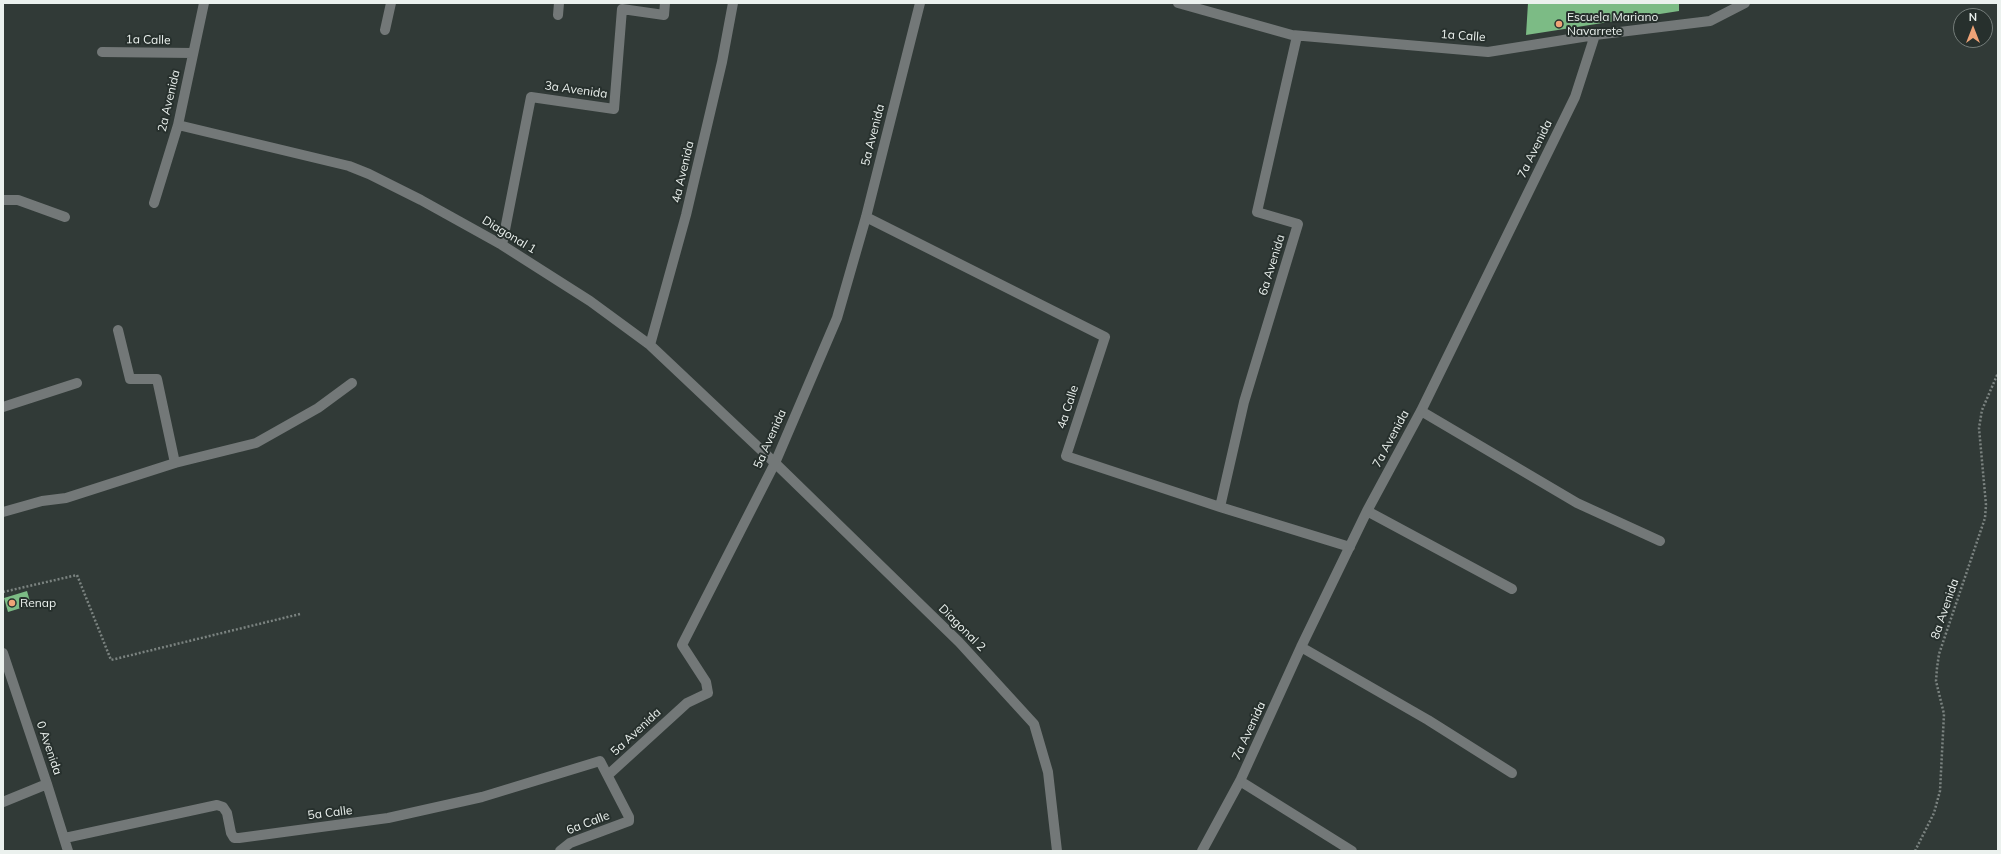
<!DOCTYPE html>
<html>
<head>
<meta charset="utf-8">
<style>
	body { margin:0 }
	#map { position:relative; width:2001px; height:854px; overflow:hidden; background:#313a37; font-family:Mulish,sans-serif }
	canvas { display:block }
	.frame { position:absolute; inset:0; border:4px solid #ebf1ee; pointer-events:none }
	.north { position:absolute; left:1953px; top:8px; width:40px; height:40px; box-sizing:border-box; background:#27302d; border:1px solid #757d7a; border-radius:50%; rotate:0deg; font-size:11px; font-weight:700; line-height:16px; text-align:center; color:#ebf1ee }
	.north::after { content:''; display:block; margin:auto; width:14px; height:18px; background:#efa377; clip-path:polygon(50% 0,100% 100%,50% 72%,0 100%) }
</style>
</head>
<body>
<div id="map">
<canvas width="2001" height="854"></canvas>
<div class="frame"></div>
<div class="north">N</div>
</div>
<script>
const g = document.querySelector('canvas').getContext('2d');
g.lineJoin = 'round';
function fill(path, color) {
  g.fillStyle = color;
  g.fill(path, 'evenodd');
}
function shape(rows) {
  const path = new Path2D();
  for (const r of rows) {
    path.moveTo(r[0], r[1]);
    for (let i = 2; i < r.length; i += 2) path.lineTo(r[i], r[i + 1]);
  }
  return path;
}
function stroke(path, color, width, dash) {
  g.strokeStyle = color;
  g.lineWidth = width;
  g.lineCap = dash ? 'butt' : 'round';
  g.setLineDash(dash || []);
  g.stroke(path);
}
function write(font, color, halo, rows, align = 'center') {
  g.font = font + ' Mulish,sans-serif';
  g.lineWidth = 4;
  g.setLineDash([]);
  g.textBaseline = 'middle';
  g.strokeStyle = halo;
  g.fillStyle = color;
  for (const [text, x, y, turn = 0] of rows) {
    g.save();
    g.translate(x, y);
    g.rotate((+turn || 0) * Math.PI / 180);
    g.textAlign = isNaN(turn) ? turn : align;
    if (halo) g.strokeText(text, 0, 0);
    g.fillText(text, 0, 0);
    g.restore();
  }
}
fill(shape([
	[1528,3,1679,3,1679,11,1526,35],
	[27,591,31,605,8,612,4,598]
]), '#7cbb85');
stroke(shape([
	[3,592,77,575,111,660,300,614],
	[1915,851,1934,813,1940,791,1944,714,1936,681,1937,668,1939,654,1985,518,1986,505,1979,428,1982,410,1998,373]
]), '#7b8380', 2.5, [2, 2]);
stroke(shape([
	[1178,3,1292,35,1488,52,1595,35,1710,21,1745,3],
	[558,15,559,3],
	[385,30,391,3],
	[102,52,193,53],
	[178,125,349,166,369,174,421,200,502,245,590,301,650,345,775,463,959,642,1034,724,1048,772,1057,851],
	[3,200,18,200,65,217],
	[154,203,178,125,204,3],
	[866,217,1105,337,1066,456,1220,507,1350,547],
	[502,245,531,97,614,109,622,9,664,15,665,3],
	[118,330,130,379,157,379,175,463],
	[650,345,686,215,722,62,733,3],
	[3,407,77,383],
	[1421,411,1577,503,1660,541],
	[1220,507,1244,402,1298,224,1257,212,1297,36],
	[1367,511,1512,589],
	[3,512,42,501,66,498,175,463,256,443,318,408,352,383],
	[1301,647,1428,720,1512,773],
	[3,653,47,784,68,851],
	[608,775,687,703,708,693,706,682,682,645,775,463,837,318,866,217,920,3],
	[1240,781,1352,851],
	[3,802,47,784],
	[65,838,217,805,223,807,227,813,231,833,234,838,239,838,388,818,482,797,600,761,629,817,629,821,570,843,560,851],
	[1202,851,1240,781,1301,647,1367,511,1421,411,1575,97,1595,35]
]), '#737878', 10);
for (const [x, y, r, color] of [
	[1559,24,4,"#efa377"],
	[12,603,4,"#efa377"]
]) {
  const dot = new Path2D();
  dot.arc(x, y, r, 0, 2 * Math.PI);
  g.fillStyle = color;
  g.fill(dot);
  stroke(dot, '#27302d', 1.5);
}
write('12px', '#ebf1ee', '#27302d', [
	["Escuela Mariano",1567,17],
	["Navarrete",1567,31],
	["Renap",20,603]
], 'left');
write('12px', '#ebf1ee', '#27302d', [
	["1a Calle",1463,36,4],
	["1a Calle",148,40,1],
	["3a Avenida",576,90,8],
	["2a Avenida",169,101,-77],
	["5a Avenida",873,135,-76],
	["7a Avenida",1535,149,-64],
	["4a Avenida",683,172,-77],
	["Diagonal 1",509,235,31],
	["6a Avenida",1272,265,-73],
	["4a Calle",1068,407,-72],
	["5a Avenida",770,439,-66],
	["7a Avenida",1391,439,-62],
	["8a Avenida",1945,609,-71],
	["Diagonal 2",962,628,45],
	["7a Avenida",1249,731,-65],
	["5a Avenida",636,732,-43],
	["0 Avenida",49,748,71],
	["5a Calle",330,813,-7],
	["6a Calle",588,823,-21]
]);
</script>
</body>
</html>
